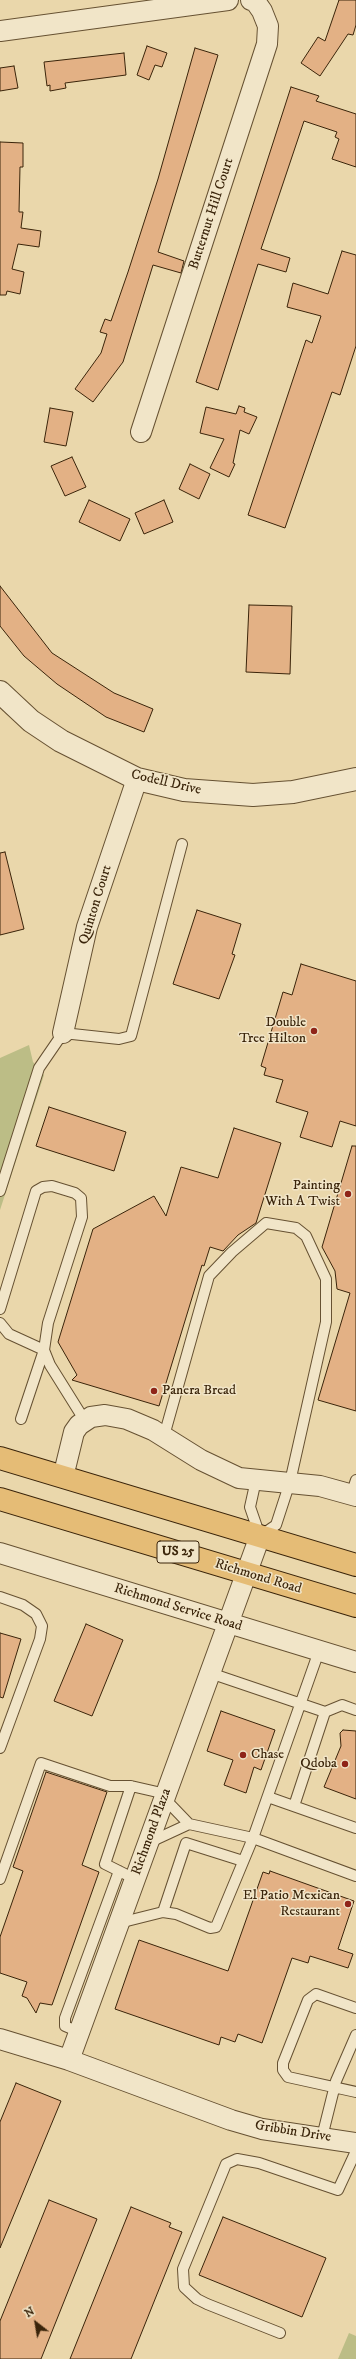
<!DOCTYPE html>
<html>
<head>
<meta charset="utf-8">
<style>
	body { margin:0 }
	#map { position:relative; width:356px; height:2359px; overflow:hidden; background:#ead7ab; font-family:"IM FELL DW Pica",serif }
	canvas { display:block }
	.north { position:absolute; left:16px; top:2303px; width:40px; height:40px; -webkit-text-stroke:3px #f1e5c8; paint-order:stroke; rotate:329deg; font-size:11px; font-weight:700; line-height:16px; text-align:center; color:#3a240a }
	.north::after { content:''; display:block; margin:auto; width:14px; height:18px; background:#3a240a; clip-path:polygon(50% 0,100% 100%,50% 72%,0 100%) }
</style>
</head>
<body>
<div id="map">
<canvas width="356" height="2359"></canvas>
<div class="north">N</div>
</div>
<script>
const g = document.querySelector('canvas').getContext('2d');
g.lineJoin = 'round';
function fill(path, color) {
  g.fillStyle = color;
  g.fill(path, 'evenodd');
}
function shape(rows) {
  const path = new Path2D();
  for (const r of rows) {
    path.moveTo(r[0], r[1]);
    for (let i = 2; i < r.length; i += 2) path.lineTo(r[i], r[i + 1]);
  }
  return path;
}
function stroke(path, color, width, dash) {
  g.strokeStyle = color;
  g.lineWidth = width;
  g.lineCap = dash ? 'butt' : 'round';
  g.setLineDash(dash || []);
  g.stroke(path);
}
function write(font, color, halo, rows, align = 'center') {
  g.font = font + ' "IM FELL DW Pica",serif';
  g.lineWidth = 3;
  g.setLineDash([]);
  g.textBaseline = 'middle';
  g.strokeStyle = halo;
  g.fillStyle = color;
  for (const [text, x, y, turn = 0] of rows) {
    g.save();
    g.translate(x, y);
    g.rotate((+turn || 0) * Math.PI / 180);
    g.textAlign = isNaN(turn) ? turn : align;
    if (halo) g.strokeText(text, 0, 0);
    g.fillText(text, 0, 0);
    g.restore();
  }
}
fill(shape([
	[29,1045,33,1062,44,1075,0,1210,0,1058],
	[349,2333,356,2336,356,2359,338,2359]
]), '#bcbd86');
const building = shape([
	[339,0,356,0,356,25,353,35,348,34,320,76,301,63,318,37,325,41,339,0],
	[147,46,167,53,162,67,155,65,149,80,137,75,147,46],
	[195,48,218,55,158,252,184,261,181,273,153,265,123,362,93,402,75,389,101,353,107,334,100,332,105,319,111,321,128,272,158,179,195,48],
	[124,53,126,75,65,83,66,88,50,91,50,85,47,86,44,62,124,53],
	[14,66,18,88,0,91,0,68,14,66],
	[291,87,319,96,316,101,356,114,356,167,332,159,339,139,335,137,337,132,304,121,261,249,290,258,286,272,258,264,218,390,196,382,291,87],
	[0,142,23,143,23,167,20,167,19,212,23,212,21,228,41,231,39,247,18,244,12,269,24,272,20,294,7,291,6,295,0,295,0,142],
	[342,251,356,255,356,346,340,395,332,392,285,528,248,515,306,340,312,343,321,316,287,307,293,283,328,294,342,251],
	[239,406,245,408,244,412,257,417,249,434,240,430,233,463,235,464,229,477,210,468,224,439,200,433,206,407,236,414,239,406],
	[50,408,73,412,66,446,44,442,50,408],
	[72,457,86,487,65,496,51,466,72,457],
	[190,464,210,474,199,499,179,489,190,464],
	[89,500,130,519,120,541,79,522,89,500],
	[164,500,173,522,144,534,135,513,164,500],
	[0,586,52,653,114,693,153,709,144,732,106,717,57,684,24,656,0,626,0,586],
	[249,605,292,606,290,674,246,672,249,605],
	[5,852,24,929,0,935,0,853,5,852],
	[197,910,241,924,232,954,235,955,219,999,173,984,197,910],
	[301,964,356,981,356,1126,340,1121,332,1147,300,1137,308,1112,276,1102,283,1080,264,1075,266,1068,261,1066,283,992,292,995,301,964],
	[49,1107,126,1132,114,1171,36,1146,49,1107],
	[234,1128,281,1143,256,1223,238,1235,223,1251,210,1247,204,1266,202,1265,159,1406,72,1380,77,1375,58,1342,93,1229,154,1196,166,1216,181,1167,218,1178,234,1128],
	[352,1146,356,1146,356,1411,318,1400,350,1293,337,1289,335,1271,322,1247,352,1146],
	[86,1624,123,1640,92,1716,54,1701,86,1624],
	[0,1633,21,1639,3,1698,0,1697,0,1633],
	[221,1711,275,1730,261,1770,254,1767,246,1793,224,1785,233,1760,207,1751,221,1711],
	[343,1730,356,1731,356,1799,324,1787,341,1746,340,1733,343,1730],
	[46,1772,107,1792,82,1865,99,1872,52,2005,40,2003,36,2013,27,1998,22,1996,27,1982,0,1973,0,1937,23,1871,13,1867,46,1772],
	[270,1871,354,1901,338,1949,353,1954,348,1968,310,1956,308,1963,292,1958,262,2043,238,2034,235,2042,221,2037,219,2045,115,2009,139,1940,228,1971,263,1872,269,1874,270,1871],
	[16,2083,61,2101,0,2248,0,2122,16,2083],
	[49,2200,97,2219,41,2359,0,2359,0,2321,49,2200],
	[131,2207,171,2223,169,2227,182,2232,131,2359,70,2359,131,2207],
	[223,2217,326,2258,302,2317,199,2275,223,2217]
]);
fill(building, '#e3b185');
stroke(building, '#3a240a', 1);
const service = shape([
	[0,1191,39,1068,63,1033,119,1039,131,1036,182,844],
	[0,1309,36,1191,43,1187,52,1186,75,1193,81,1198,82,1217,48,1323,44,1350,21,1419],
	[0,1323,9,1334,44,1350,50,1365,85,1421],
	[164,1436,209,1276,232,1252,266,1223,296,1228,306,1236,326,1279,326,1322,290,1482,276,1525,260,1536,250,1507,256,1480],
	[351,1495,356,1480],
	[0,1597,23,1605,36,1614,42,1626,40,1639,0,1748],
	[210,1673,325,1712,294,1806],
	[325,1712,342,1705,356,1710],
	[268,1797,356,1828],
	[164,1798,189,1824,253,1838,319,1651],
	[148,1843,189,1824],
	[125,1874,105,1864,131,1786,166,1794],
	[0,1879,41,1763,110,1786,131,1786],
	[163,1912,186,1843,243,1861],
	[119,1923,163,1912,176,1914,210,1928,216,1927,253,1838,356,1876],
	[356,2008,316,1994,308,2000,283,2063,283,2070,288,2077,356,2092],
	[79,2032,65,2026,65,2018,119,1871],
	[322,2137,336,2081,356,2035],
	[280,2333,207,2304,197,2299,184,2287,183,2269,226,2164,237,2159,259,2163,338,2190,356,2151]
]);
const minor = shape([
	[0,31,228,0],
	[141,432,267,44,268,26,262,11,255,1,251,0],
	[63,1033,87,927,137,779],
	[63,1477,74,1432,79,1425,91,1417,105,1415,127,1419,153,1430,201,1460,239,1478,320,1486,356,1496],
	[0,1553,356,1662],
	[0,2039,69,2060,260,1536],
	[69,2060,231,2120,262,2129,356,2143]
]);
const tertiary = shape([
	[0,692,31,721,61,741,137,779,184,790,253,795,293,792,356,779]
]);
const trunk = shape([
	[0,1458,356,1565],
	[0,1499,356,1606]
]);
stroke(service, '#665132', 12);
stroke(minor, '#665132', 22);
stroke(tertiary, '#665132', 24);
stroke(trunk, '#3a240a', 24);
stroke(service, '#f1e5c8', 10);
stroke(minor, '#f1e5c8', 20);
stroke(tertiary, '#f1e5c8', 22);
stroke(trunk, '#e5bc76', 22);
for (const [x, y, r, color] of [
	[314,1031,4,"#8f2418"],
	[348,1194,4,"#8f2418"],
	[154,1391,4,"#8f2418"],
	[243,1755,4,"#8f2418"],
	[345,1764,4,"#8f2418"],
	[348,1904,4,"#8f2418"]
]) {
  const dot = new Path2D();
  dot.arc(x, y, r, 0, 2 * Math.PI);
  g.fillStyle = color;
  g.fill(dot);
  stroke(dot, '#f1e5c8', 1.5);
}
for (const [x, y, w] of [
	[178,1552,42]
]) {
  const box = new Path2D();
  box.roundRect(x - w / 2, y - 11, w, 22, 3);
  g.fillStyle = '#f1e5c8';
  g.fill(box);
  stroke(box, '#3a240a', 1);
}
write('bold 13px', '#3a240a', null, [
	["US 25",178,1552]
]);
write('14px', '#3a240a', '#f1e5c8', [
	["Butternut Hill Court",212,214,-72],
	["Codell Drive",166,783,13],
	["Quinton Court",96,905,-73],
	["Richmond Road",258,1577,17],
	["Richmond Service Road",178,1608,17],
	["Richmond Plaza",152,1832,-70],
	["Gribbin Drive",293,2132,9]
]);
write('14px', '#3a240a', '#f1e5c8', [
	["Double",306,1023],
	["Tree Hilton",306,1039],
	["Painting",340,1186],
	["With A Twist",340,1202],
	["Panera Bread",162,1391,"left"],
	["Chase",251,1755,"left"],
	["Qdoba",337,1764],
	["El Patio Mexican",340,1896],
	["Restaurant",340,1912]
], 'right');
</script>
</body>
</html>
